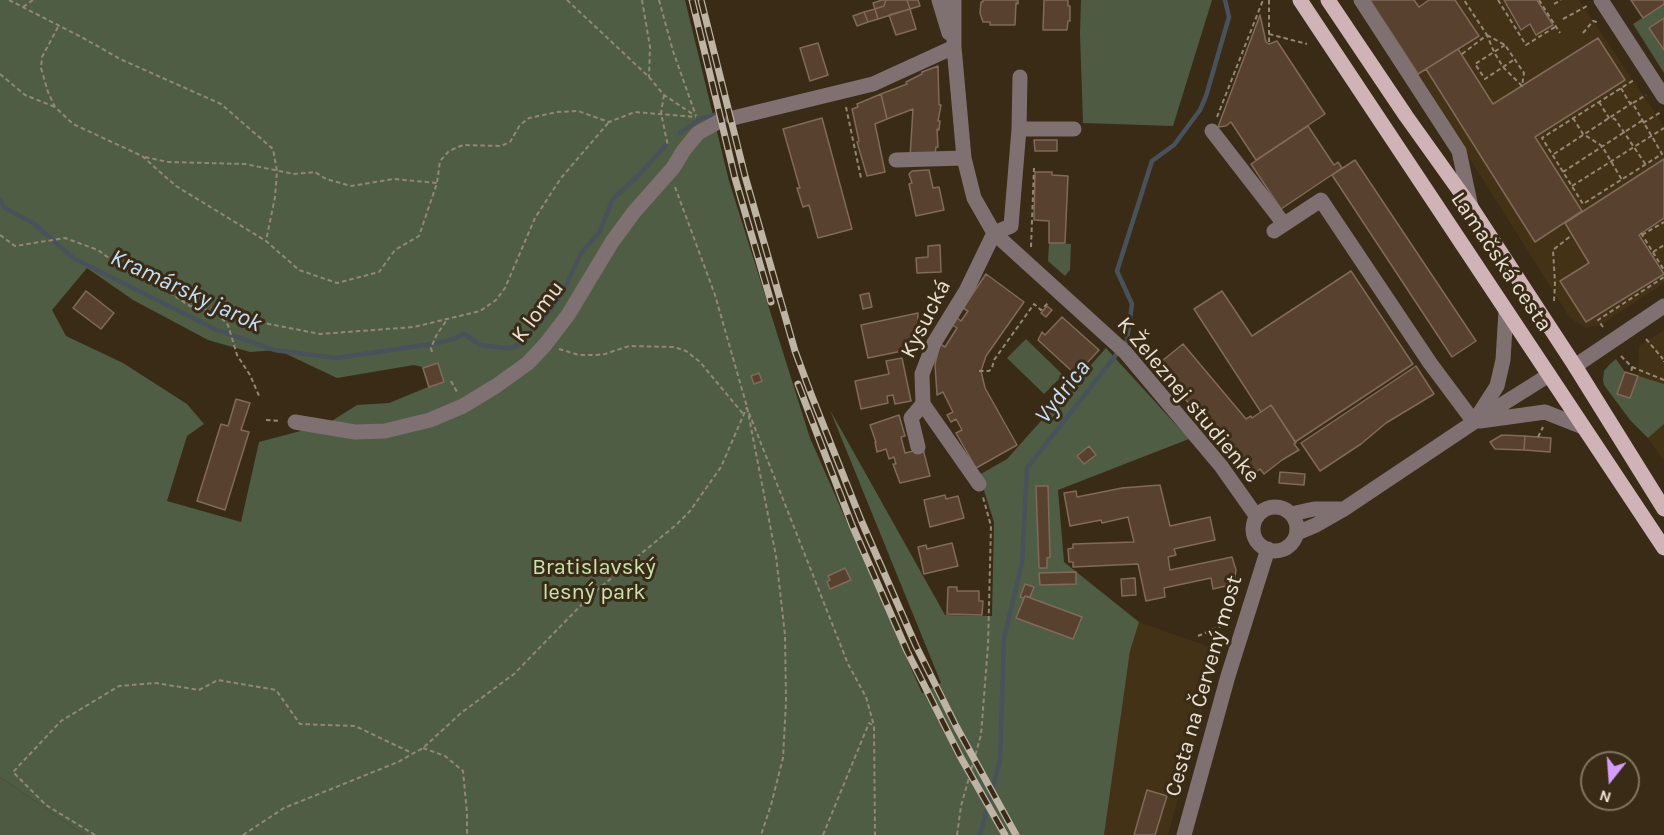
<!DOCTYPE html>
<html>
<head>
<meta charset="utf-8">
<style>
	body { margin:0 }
	#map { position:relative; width:1664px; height:835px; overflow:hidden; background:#392b16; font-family:Karla,sans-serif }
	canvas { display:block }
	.north { position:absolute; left:1580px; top:751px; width:60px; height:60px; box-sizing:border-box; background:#392b16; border:2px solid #807462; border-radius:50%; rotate:197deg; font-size:16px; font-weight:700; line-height:24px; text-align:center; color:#ebe2d5 }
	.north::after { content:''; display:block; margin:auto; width:21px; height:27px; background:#d29dfd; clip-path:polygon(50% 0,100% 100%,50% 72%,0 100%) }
</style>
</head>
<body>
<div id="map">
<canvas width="1664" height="835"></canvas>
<div class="north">N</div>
</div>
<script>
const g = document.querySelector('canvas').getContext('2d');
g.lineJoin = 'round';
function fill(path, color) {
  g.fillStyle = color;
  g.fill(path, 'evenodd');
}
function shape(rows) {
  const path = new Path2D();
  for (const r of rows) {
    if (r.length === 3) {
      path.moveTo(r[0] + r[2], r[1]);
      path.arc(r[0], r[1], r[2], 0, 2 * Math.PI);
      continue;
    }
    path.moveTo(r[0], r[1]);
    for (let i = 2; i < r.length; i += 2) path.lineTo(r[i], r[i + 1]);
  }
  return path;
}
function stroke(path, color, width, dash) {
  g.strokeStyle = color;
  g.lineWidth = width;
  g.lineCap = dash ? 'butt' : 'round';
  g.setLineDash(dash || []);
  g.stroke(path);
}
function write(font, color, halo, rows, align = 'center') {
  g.font = font + ' Karla,sans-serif';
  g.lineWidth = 6;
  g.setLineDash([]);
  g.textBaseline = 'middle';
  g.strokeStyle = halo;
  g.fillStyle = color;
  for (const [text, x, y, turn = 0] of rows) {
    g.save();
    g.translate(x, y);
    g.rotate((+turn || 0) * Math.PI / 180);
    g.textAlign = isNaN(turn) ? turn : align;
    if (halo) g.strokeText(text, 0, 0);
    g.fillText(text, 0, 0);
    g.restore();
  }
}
fill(shape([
	[1370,0,1579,0,1664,126,1664,283,1601,325,1586,328,1570,318],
	[1664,330,1664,461,1648,438,1630,420,1630,398,1638,376,1639,346],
	[1139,622,1219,650,1168,835,1104,835,1130,651]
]), '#443216');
fill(shape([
	[1081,0,1212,0,1173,126,1083,123,1080,34],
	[1664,4,1664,73,1633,24],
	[1049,243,1071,244,1070,270,1065,276,1048,261],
	[1026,339,1063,375,1044,394,1007,358],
	[1616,359,1625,372,1617,394,1630,398,1638,376,1664,384,1664,424,1648,438,1630,420,1604,385,1603,380,1604,371,1610,364],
	[0,777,85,835,0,835]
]), '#4e5b42');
fill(shape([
	[0,0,685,0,729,181,810,438,922,693,941,683,830,410,945,615,992,616,994,522,979,475,1007,459,1106,348,1189,439,1058,490,1064,562,1139,622,1130,651,1104,835,85,835,0,777],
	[87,268,133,300,208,340,250,352,278,350,337,378,414,365,422,367,428,387,389,403,357,405,327,424,259,442,241,522,167,501,187,436,204,424,187,404,123,363,66,336,52,310]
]), '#4f5d44');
stroke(shape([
	[680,133,700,119,715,115],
	[0,200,5,208,33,223,73,258,215,329,274,350,337,358,438,343,453,339,464,334,481,345,505,348,513,348,521,343,548,313,563,292,581,253,599,233,613,199,640,174,666,145],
	[980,835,1000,760,1004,638,1022,563,1027,468,1127,341,1132,304,1117,271,1152,161,1174,145,1200,110,1206,96,1229,17,1225,0]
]), '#49525a', 4.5);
const building = shape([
	[882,0,886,0,884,6,875,9,873,3,882,0],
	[886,0,907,0,910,9,878,19,875,9,884,6,886,0],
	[907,0,918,0,920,6,910,9,907,0],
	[983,0,1018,0,1018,4,1016,3,1015,25,990,25,990,22,983,22,980,13,981,2,983,2,983,0],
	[1044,0,1068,0,1068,6,1070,6,1070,21,1068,21,1067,30,1043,30,1044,0],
	[1370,0,1414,0,1419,7,1429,0,1455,0,1479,36,1418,74,1370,0],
	[1504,0,1537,0,1553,25,1536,35,1530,24,1521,30,1504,0],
	[1631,0,1664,0,1664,4,1643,18,1631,0],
	[875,9,878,19,868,22,864,12,875,9],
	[910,9,916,29,896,35,889,15,910,9],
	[864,12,868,22,857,26,853,16,864,12],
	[1260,15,1266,42,1269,44,1277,41,1325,114,1256,160,1231,122,1226,126,1218,127,1260,15],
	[1664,18,1664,50,1649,28,1664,18],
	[1598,38,1625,80,1535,137,1582,211,1535,242,1426,69,1458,49,1493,104,1598,38],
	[818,43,828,75,810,81,800,48,818,43],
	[938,66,939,105,941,105,938,121,940,121,939,130,937,129,938,147,936,147,935,155,910,157,913,109,887,119,881,94,907,84,906,82,922,74,922,72,938,66],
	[881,94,887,119,875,124,885,172,867,176,857,142,859,141,852,109,858,107,857,104,881,94],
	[822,118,852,229,818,238,809,205,803,207,797,188,800,188,799,185,783,129,822,118],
	[1308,126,1334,165,1338,162,1342,168,1281,209,1251,164,1308,126],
	[1034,140,1057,140,1057,151,1035,151,1034,140],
	[1664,159,1664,218,1639,235,1664,274,1586,322,1560,281,1589,263,1565,223,1664,159],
	[1355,160,1476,341,1452,357,1332,175,1355,160],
	[926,170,929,170,933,188,939,187,944,210,916,216,909,184,912,183,909,174,912,171,926,170],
	[1035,172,1052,172,1052,175,1068,176,1065,243,1049,243,1049,221,1034,220,1035,172],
	[940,245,941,272,917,273,916,258,928,257,928,246,940,245],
	[1351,271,1413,364,1295,442,1271,405,1261,412,1194,309,1222,291,1252,336,1351,271],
	[986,274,1024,302,986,356,981,371,985,388,1017,445,976,468,956,433,962,430,956,419,951,422,947,415,953,412,943,392,937,395,935,364,940,344,945,347,957,328,951,324,956,317,961,321,968,311,963,308,986,274],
	[86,291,114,313,101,329,73,308,86,291],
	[869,293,872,307,863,309,860,295,869,293],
	[1047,306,1052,310,1046,317,1041,313,1047,306],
	[918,313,917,348,868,358,861,325,918,313],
	[1062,317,1099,350,1076,375,1038,340,1042,332,1045,335,1062,317],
	[1183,344,1246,419,1251,416,1252,418,1271,405,1296,443,1294,444,1299,450,1282,460,1264,474,1260,469,1250,477,1157,365,1183,344],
	[902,358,911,401,895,404,893,395,887,396,888,403,861,409,855,381,889,374,886,361,902,358],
	[438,363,444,382,429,387,423,368,438,363],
	[1416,366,1434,394,1386,423,1361,444,1320,471,1301,443,1416,366],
	[1625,372,1638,376,1630,398,1617,394,1625,372],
	[759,373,762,381,754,384,751,376,759,373],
	[236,399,250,403,241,430,249,432,225,510,197,501,221,424,228,426,236,399],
	[899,415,905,436,901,437,905,453,923,449,930,476,900,483,893,464,896,464,894,457,889,459,886,449,877,452,875,442,876,442,870,425,899,415],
	[1502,435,1525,436,1524,450,1495,449,1490,442,1502,435],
	[1525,436,1551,438,1550,452,1524,450,1525,436],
	[1089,446,1096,455,1084,464,1077,456,1089,446],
	[1280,472,1305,474,1304,485,1279,483,1280,472],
	[1160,485,1170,526,1210,517,1215,540,1174,549,1176,555,1168,557,1170,570,1232,557,1236,570,1234,584,1213,589,1211,578,1164,588,1165,597,1146,601,1138,564,1073,567,1073,562,1069,562,1068,549,1073,548,1073,544,1134,542,1128,517,1102,523,1101,520,1070,526,1064,493,1076,491,1077,497,1122,488,1160,485],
	[1036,486,1048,486,1050,557,1047,558,1047,568,1039,568,1036,486],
	[945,495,946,499,958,496,964,518,930,527,924,500,945,495],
	[952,543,958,566,924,574,918,547,926,545,927,549,952,543],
	[845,568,851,580,830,589,827,582,830,580,828,576,845,568],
	[1076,572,1076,584,1040,585,1039,573,1076,572],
	[1135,578,1136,595,1122,596,1121,579,1135,578],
	[1025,584,1034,587,1030,597,1025,596,1024,598,1020,597,1025,584],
	[948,587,957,587,957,591,979,591,979,601,983,601,982,615,947,614,948,587],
	[1025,596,1082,617,1073,639,1016,618,1025,596],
	[1147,790,1167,796,1155,835,1134,835,1147,790]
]);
fill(building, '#594130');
stroke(building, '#816a59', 1.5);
stroke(shape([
	[9,0,85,39,120,59,221,104,273,149,277,171,275,197,266,241],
	[567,0,649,77,664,95,694,115],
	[642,0,650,47,649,77],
	[659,0,673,51,696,116],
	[1269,0,1269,44],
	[1498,0,1526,45,1555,27],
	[1539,0,1560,33],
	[1554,4,1561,0],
	[23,7,33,0],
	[1563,19,1587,6],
	[58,27,42,57,41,68,48,92,55,107,73,124,142,156,176,186,266,241,299,270,337,283,379,272,395,250,419,236,437,183,440,161,449,151,463,145,501,146,510,142,520,125,529,118,557,112,578,111,609,122,635,112,696,117],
	[1583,33,1593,21,1597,22],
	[1269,34,1307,44],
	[1487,35,1505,45,1524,73,1522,86,1503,67,1494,52,1487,35],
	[1505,45,1475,64,1485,79,1515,59],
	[1462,54,1487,35,1464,0],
	[0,74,25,95,55,107],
	[1621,88,1629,102,1633,104,1662,154,1583,204,1542,138,1634,80],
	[664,95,661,113,668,146],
	[1599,102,1609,118,1615,119,1646,165],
	[1633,103,1646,95],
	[846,107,861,178],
	[1217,117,1263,0],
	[1573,118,1583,134,1602,146,1622,180],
	[1643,123,1661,112],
	[1554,154,1632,103],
	[145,157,168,162,245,164,294,174,315,172,326,179,351,186,394,179,437,183],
	[1563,172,1643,120],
	[1572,186,1664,128],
	[675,187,715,295,747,407,776,556,785,635,786,701,783,758,771,805,761,835],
	[1641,233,1664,270],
	[0,235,15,246,65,238,98,250,128,272,167,291,190,306,216,312,228,325,237,355,250,375,260,398],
	[1642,235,1664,222],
	[1031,247,1034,168],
	[1653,252,1664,245],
	[1554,301,1555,283,1553,250,1572,235],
	[216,312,228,312,269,324,320,334,414,327,480,311,496,300,505,288,535,218,561,178,609,122],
	[1603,327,1598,320,1664,277],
	[1646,339,1663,359],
	[559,349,579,355,596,355,605,354,629,346,674,347,686,351,700,362,744,415],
	[432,352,431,348,436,336,446,321],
	[1621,356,1632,367,1631,374],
	[1664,361,1664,362],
	[1632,367,1664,380],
	[979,371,989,371,992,368,994,360,1034,304,1041,310,1049,302],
	[451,381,457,392],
	[749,413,848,664,866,697,874,726],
	[266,420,280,421],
	[1538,437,1543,427],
	[1198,636,1228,623],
	[423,748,445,756,463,771,467,813,467,835],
	[95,835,46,805,13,772,61,721,119,686,156,683,199,690,218,680,276,690,300,724,355,726,412,753],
	[243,835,284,808,398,762,423,748,461,713,514,674,591,595,677,524,690,511,721,467,747,407],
	[823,835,869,723,874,726,875,835],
	[957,835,961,806,981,735,988,645,991,526,983,497]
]), '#938776', 2, [4.5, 3]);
stroke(shape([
	[939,0,949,33],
	[954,0,954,47,964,158,974,198,994,233,1125,352,1221,466,1257,517],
	[1361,0,1459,151,1471,207],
	[1601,0,1664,97],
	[733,118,873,84,954,47],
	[1019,129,1020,77],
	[1212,131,1284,224],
	[896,160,964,158],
	[1274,231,1321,200,1430,363,1474,422],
	[1575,366,1664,306],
	[1477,417,1497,386,1503,360,1506,311],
	[1480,421,1545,412,1583,427],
	[295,422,355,432,385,431,430,420,463,406,496,386,528,363,545,345,568,315,612,242,634,212,673,168,684,150,698,133,718,122],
	[918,447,911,418,923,404],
	[979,484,923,404,922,374,934,343,966,291,994,233,1011,226,1019,129,1074,129],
	[1275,529,22],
	[1291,514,1314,509,1341,509],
	[1297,533,1316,525,1344,509,1474,422,1549,375],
	[1184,835,1228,676,1268,549]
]), '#7f7072', 15);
stroke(shape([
	[1300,0,1664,548],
	[1328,0,1406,116,1471,207,1575,366,1664,509]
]), '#d0b3b6', 15);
const rail = shape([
	[692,0,735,178,771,302],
	[701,0,745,176,795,351,811,394,861,520,916,646,956,726,1016,835],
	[798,384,852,525,907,651,960,756,1005,835]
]);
stroke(rail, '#beb4a5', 7);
stroke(rail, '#392b16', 4.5, [14]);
write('22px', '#ebe2d5', '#392b16', [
	["Lamačská cesta",1501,262,56],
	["K lomu",538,312,-53],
	["Kysucká",926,319,-63],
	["K Železnej studienke",1188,400,50],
	["Cesta na Červený most",1204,686,-74]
]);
write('22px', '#c9e4b1', '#392b16', [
	["Bratislavský",594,568],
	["lesný park",594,593]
]);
write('italic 24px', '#c6dff9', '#392b16', [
	["Kramársky jarok",186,291,25],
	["Vydrica",1063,392,-52]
]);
</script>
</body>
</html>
